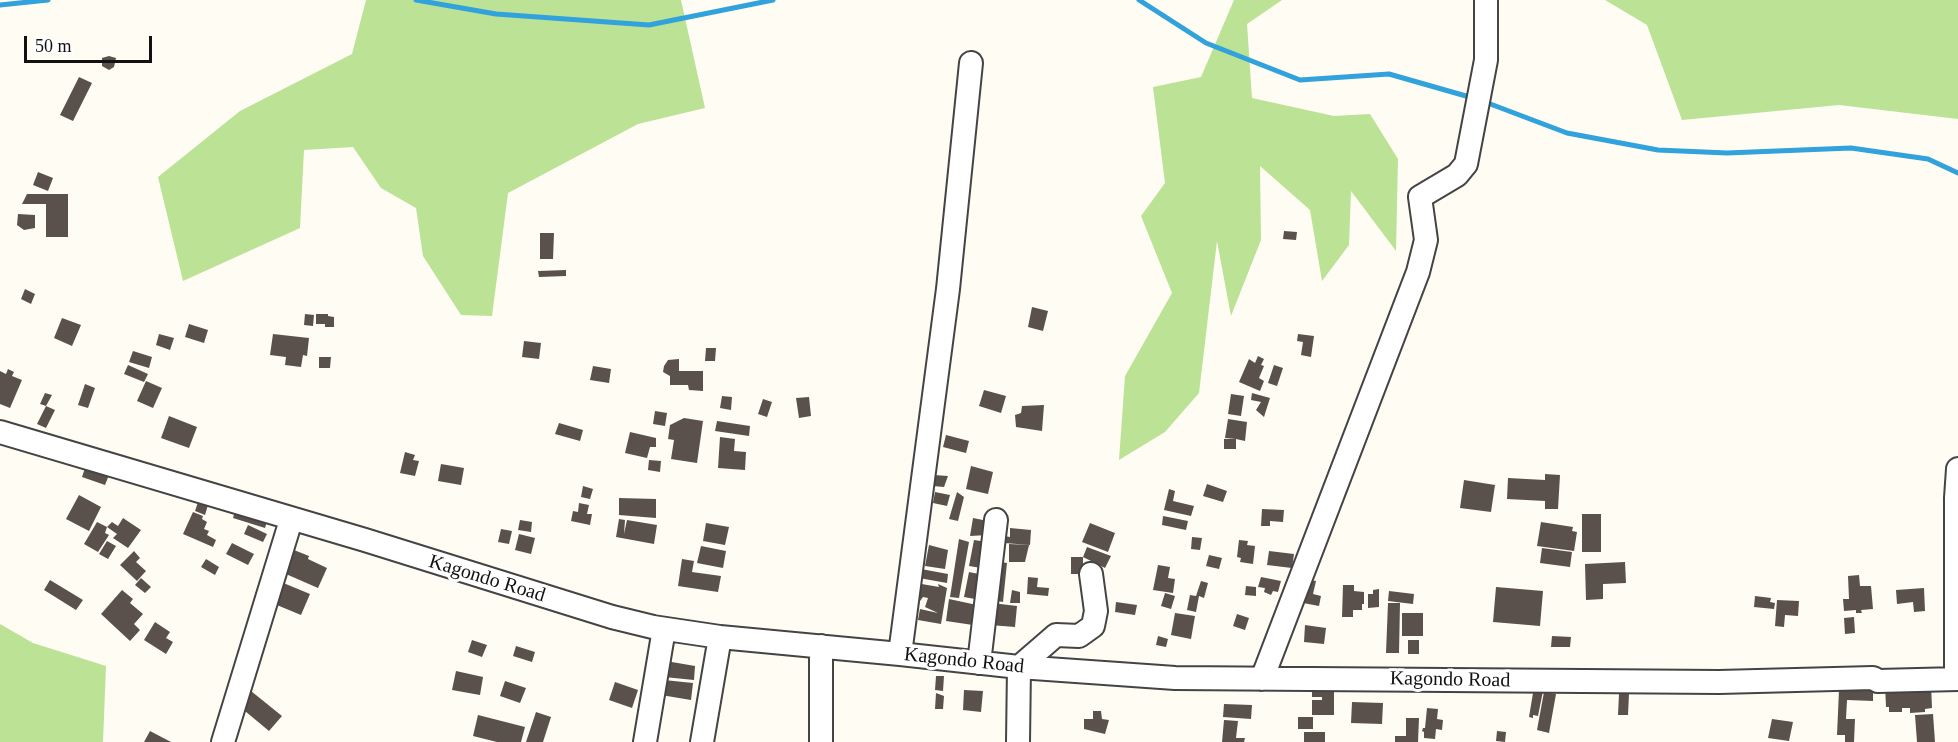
<!DOCTYPE html>
<html>
<head>
<meta charset="utf-8">
<style>
	body { margin:0 }
	#map { position:relative; width:1958px; height:742px; overflow:hidden; background:#fffcf4; font-family:Georgia,serif }
	canvas { display:block }
	.scale { position:absolute; left:24px; top:36px; width:128px; height:27px; box-sizing:border-box; border:3px solid #111; border-top:0; padding-left:8px; font-size:18px; line-height:21px; white-space:nowrap; color:#111; -webkit-text-stroke:4px #fff; paint-order:stroke }
</style>
</head>
<body>
<div id="map">
<canvas width="1958" height="742"></canvas>
<div class="scale">50 m</div>
</div>
<script>
const g = document.querySelector('canvas').getContext('2d');
g.lineJoin = 'round';
function fill(path, color) {
  g.fillStyle = color;
  g.fill(path, 'evenodd');
}
function shape(rows) {
  const path = new Path2D();
  for (const r of rows) {
    path.moveTo(r[0], r[1]);
    for (let i = 2; i < r.length; i += 2) path.lineTo(r[i], r[i + 1]);
  }
  return path;
}
function stroke(path, color, width, dash) {
  g.strokeStyle = color;
  g.lineWidth = width;
  g.lineCap = dash ? 'butt' : 'round';
  g.setLineDash(dash || []);
  g.stroke(path);
}
function write(font, color, halo, rows, align = 'center') {
  g.font = font + ' Georgia,serif';
  g.lineWidth = 6;
  g.setLineDash([]);
  g.textBaseline = 'middle';
  g.strokeStyle = halo;
  g.fillStyle = color;
  for (const [text, x, y, turn = 0] of rows) {
    g.save();
    g.translate(x, y);
    g.rotate((+turn || 0) * Math.PI / 180);
    g.textAlign = isNaN(turn) ? turn : align;
    if (halo) g.strokeText(text, 0, 0);
    g.fillText(text, 0, 0);
    g.restore();
  }
}
fill(shape([
	[366,0,681,0,705,108,638,124,508,193,492,316,461,315,423,256,416,208,381,188,353,147,304,150,300,228,183,281,158,177,240,111,352,54],
	[1234,0,1282,0,1247,24,1252,98,1334,116,1370,114,1398,159,1396,251,1351,191,1349,245,1322,281,1310,210,1260,166,1261,240,1231,316,1217,241,1199,393,1165,432,1119,460,1125,376,1172,293,1141,216,1165,183,1153,87,1201,77],
	[1605,0,1958,0,1958,119,1839,105,1682,120,1647,25],
	[0,624,33,643,106,666,103,742,0,742]
]), '#bce296');
stroke(shape([
	[416,0,496,14,649,25,773,0],
	[1139,0,1206,43,1300,80,1389,74,1473,98],
	[0,5,48,0],
	[1485,102,1567,133,1658,150,1727,153,1851,148,1928,159,1958,173]
]), '#31a2dc', 5);
fill(shape([
	[109,56,116,58,114,67,109,70,102,66,102,58],
	[79,77,92,83,73,121,60,115],
	[38,172,53,178,48,191,33,185],
	[27,194,68,194,68,237,46,237,46,204,22,204],
	[18,214,35,215,35,228,24,230,17,225],
	[1284,231,1297,232,1296,240,1283,239],
	[540,233,554,233,553,259,540,259],
	[566,270,566,276,539,277,538,271],
	[25,289,35,294,31,304,21,299],
	[1032,307,1048,311,1043,331,1028,327],
	[305,314,314,315,313,326,304,325],
	[316,314,328,314,328,316,334,317,334,327,325,327,325,324,316,324],
	[62,318,81,325,72,346,54,338],
	[189,324,208,330,204,343,185,337],
	[159,334,174,338,170,350,156,345],
	[273,334,309,338,307,356,303,355,301,367,285,365,286,357,270,355],
	[1298,334,1314,336,1311,357,1301,355,1303,342,1297,341],
	[524,341,541,343,539,359,522,357],
	[706,348,716,348,715,361,705,361],
	[133,351,152,357,149,368,129,362],
	[1258,356,1264,359,1261,365,1264,366,1259,378,1264,381,1260,391,1239,382,1249,359,1255,363],
	[319,357,331,357,330,368,319,368],
	[679,359,679,371,703,371,703,391,689,390,688,385,670,385,670,376,663,372,664,366,668,360],
	[128,365,148,374,144,382,124,374],
	[1274,365,1283,368,1277,386,1268,383],
	[593,366,611,369,609,383,590,380],
	[8,369,14,372,12,376,22,380,10,408,0,404,0,371,6,374],
	[146,381,162,388,153,408,137,401],
	[85,384,95,388,88,408,78,405],
	[984,390,1006,396,1001,413,979,406],
	[45,393,52,395,46,406,55,410,46,428,37,424,46,406,40,404],
	[1252,393,1270,398,1264,417,1256,410,1261,402,1251,400],
	[1231,394,1244,396,1241,416,1228,414],
	[722,396,732,397,731,410,720,408],
	[809,397,811,416,799,418,796,398],
	[763,399,772,402,767,417,758,414],
	[1044,405,1042,431,1016,427,1015,415,1021,413,1022,406],
	[655,411,667,413,665,426,653,424],
	[169,416,197,427,189,448,161,438],
	[684,418,703,421,697,463,671,459,674,440,668,439,670,425],
	[1228,419,1247,422,1245,441,1236,439,1236,449,1224,449,1224,439,1236,439,1225,438],
	[717,421,750,426,749,436,715,431],
	[559,423,583,430,580,441,555,434],
	[630,432,656,438,656,447,650,447,647,458,625,453],
	[946,435,969,441,966,453,943,447],
	[720,437,735,439,734,451,746,452,745,470,718,468],
	[405,452,415,455,413,460,419,461,415,476,400,473],
	[649,460,661,461,660,472,648,470],
	[87,462,111,470,105,485,82,477],
	[441,464,464,468,461,485,438,481],
	[971,466,993,472,988,494,966,489],
	[1545,474,1560,475,1558,509,1545,509,1545,501,1507,499,1508,478,1545,480],
	[934,475,948,476,944,487,933,486],
	[1464,480,1495,485,1491,512,1460,508],
	[1207,484,1227,491,1223,502,1203,496],
	[583,486,593,489,590,499,581,497],
	[1169,489,1175,491,1173,501,1194,506,1191,516,1164,510],
	[935,492,950,495,947,506,933,503],
	[957,492,964,497,958,521,949,519],
	[79,495,101,507,89,531,66,519],
	[619,498,656,499,656,518,619,515],
	[198,502,208,505,205,515,195,511],
	[579,503,589,505,587,514,592,514,590,525,571,521,573,511,578,512],
	[236,508,268,518,265,528,233,518],
	[1262,509,1284,510,1283,522,1270,521,1270,526,1261,526],
	[193,512,203,516,202,519,207,522,204,529,209,531,207,535,216,540,213,547,183,534],
	[1582,514,1601,514,1601,552,1582,552],
	[1163,516,1188,521,1186,530,1162,525],
	[123,518,141,530,128,548,113,538,117,534,107,527,112,522,118,526],
	[973,518,988,521,988,535,970,536],
	[619,519,625,520,624,534,627,520,657,525,654,544,616,537],
	[520,520,532,522,531,532,518,530],
	[97,522,107,527,105,533,109,535,98,552,84,544],
	[1541,522,1573,527,1572,531,1577,532,1574,551,1537,546],
	[706,523,729,527,725,545,703,541],
	[1090,523,1115,533,1108,552,1082,542],
	[248,525,267,534,263,542,244,534],
	[1010,528,1031,530,1030,545,1004,543,1005,536,1010,537],
	[501,529,512,531,509,544,498,542],
	[519,534,535,538,531,554,515,550],
	[1192,537,1202,538,1200,550,1191,549],
	[959,539,969,542,959,598,950,597],
	[974,540,987,542,981,568,969,566],
	[1239,540,1248,541,1247,545,1255,546,1253,564,1240,562,1241,558,1237,557],
	[107,541,116,546,108,559,99,554],
	[232,543,254,554,248,565,226,554],
	[1009,544,1029,545,1025,562,1009,562],
	[929,545,948,550,945,569,925,566],
	[701,546,726,551,723,568,697,563],
	[1087,547,1111,556,1105,568,1083,557,1083,574,1071,574,1071,557,1083,557],
	[289,548,309,556,308,559,327,568,318,588,279,571],
	[1542,548,1572,552,1570,567,1540,563],
	[134,551,140,558,136,562,146,571,137,581,120,565],
	[1269,551,1294,554,1292,568,1267,565],
	[1209,555,1222,558,1219,569,1206,566],
	[206,559,219,567,215,575,201,567],
	[682,559,694,561,692,572,721,576,718,592,678,586],
	[995,561,1007,563,1003,602,991,600],
	[1625,562,1626,583,1603,584,1603,599,1586,600,1585,564],
	[1158,565,1170,567,1168,578,1175,579,1173,593,1153,590],
	[921,569,948,574,947,583,919,578],
	[969,572,979,574,975,599,964,597],
	[1859,575,1860,586,1871,586,1873,609,1861,610,1862,613,1856,613,1856,610,1844,611,1843,599,1849,599,1848,576],
	[1028,577,1038,578,1037,587,1049,588,1048,596,1027,594],
	[1261,577,1281,581,1278,592,1273,591,1271,595,1264,592,1265,588,1258,587],
	[141,578,151,587,145,593,135,585],
	[1303,579,1316,581,1313,594,1321,596,1319,606,1298,602],
	[50,580,83,600,76,610,44,590],
	[1201,581,1208,583,1204,598,1199,596,1196,612,1187,610,1190,595,1196,596],
	[281,582,310,594,301,615,272,603],
	[916,583,939,587,938,584,947,588,941,624,918,620,920,609,938,613,925,607,928,598,923,597,920,601,915,599],
	[1343,585,1354,585,1354,591,1364,592,1364,604,1362,604,1362,610,1353,610,1353,617,1342,617],
	[1246,586,1256,587,1256,596,1245,595],
	[1496,587,1543,591,1540,626,1493,622],
	[1924,588,1925,611,1914,612,1913,602,1897,604,1896,590],
	[1379,589,1379,607,1368,608,1368,594,1373,594,1373,590],
	[122,590,133,599,130,603,143,614,134,624,140,630,130,641,101,614],
	[1012,590,1020,592,1020,603,1010,603],
	[1389,591,1414,594,1413,604,1388,601],
	[1165,593,1175,596,1171,609,1161,606],
	[1755,596,1771,598,1770,602,1775,603,1774,609,1754,607],
	[949,599,977,605,973,625,946,621],
	[1777,600,1799,601,1798,616,1785,615,1784,627,1775,626],
	[1116,602,1137,605,1135,615,1115,612],
	[992,603,1017,606,1015,627,990,625],
	[1388,603,1400,603,1399,653,1386,653],
	[1175,613,1195,616,1191,639,1171,635],
	[1402,613,1423,613,1423,636,1402,636],
	[1237,614,1249,618,1245,630,1233,626],
	[1854,617,1855,633,1845,634,1844,618],
	[155,622,170,632,166,638,173,642,166,654,144,640],
	[1305,625,1326,628,1324,644,1304,642],
	[1158,636,1168,639,1166,647,1156,645],
	[1552,636,1571,637,1570,647,1551,647],
	[472,640,487,645,482,657,468,652],
	[1408,640,1419,640,1419,654,1408,654],
	[516,646,535,652,532,662,513,656],
	[666,661,695,666,694,680,664,677],
	[456,671,483,677,480,695,452,690],
	[936,676,944,676,943,691,935,690],
	[664,680,693,683,691,700,661,695],
	[505,681,526,688,520,703,500,696],
	[615,682,638,690,632,708,609,700],
	[1867,684,1873,685,1873,701,1847,700,1846,719,1855,719,1854,742,1845,742,1845,735,1837,735,1839,690,1867,691],
	[1931,684,1932,708,1925,709,1925,712,1910,713,1910,708,1902,708,1902,712,1889,712,1889,707,1886,707,1885,685],
	[1312,686,1334,686,1334,715,1312,715,1312,700,1322,700,1322,697,1312,697],
	[1534,687,1543,691,1538,716,1533,715,1533,718,1529,717],
	[964,690,983,691,981,712,963,710],
	[251,691,282,716,269,731,239,706],
	[1544,692,1556,694,1549,733,1537,730],
	[936,693,944,696,943,709,935,709],
	[1619,694,1629,694,1628,715,1618,715],
	[1352,702,1383,703,1382,724,1351,723],
	[1224,704,1252,705,1251,719,1223,717],
	[1427,708,1438,709,1437,719,1443,720,1442,730,1436,729,1435,739,1424,738,1424,732,1422,731,1423,728,1425,728],
	[1093,711,1101,711,1102,719,1109,720,1105,734,1084,729,1084,719,1093,719],
	[536,712,551,717,543,742,526,742],
	[1933,714,1935,742,1917,742,1915,715],
	[478,715,525,727,521,742,497,742,473,736],
	[1298,717,1313,717,1313,729,1298,729],
	[1406,718,1419,718,1418,742,1395,742,1395,736,1406,736],
	[1772,719,1793,722,1789,741,1768,738],
	[1224,720,1238,721,1236,738,1245,738,1244,742,1222,742],
	[150,731,171,742,144,742],
	[1497,731,1506,732,1505,742,1496,741],
	[1304,732,1325,732,1325,742,1304,742]
]), '#5b514c');
const minor = shape([
	[0,432,365,540,612,617,653,627,720,637,900,654,1019,667,1175,678,1719,682,1873,678,1878,681,1958,679],
	[821,646,821,742],
	[900,654,948,289,971,63],
	[979,663,996,520],
	[1262,679,1418,272,1426,240,1420,197,1457,175,1466,164,1486,60,1486,0],
	[1956,679,1956,498,1958,469],
	[223,742,291,520],
	[645,742,664,629],
	[702,742,720,637],
	[1018,742,1019,667,1056,635,1079,636,1093,626,1096,611,1091,574]
]);
stroke(minor, '#444', 26);
stroke(minor, '#fff', 22);
write('20px', '#111', '#fff', [
	["Kagondo Road",487,579,17],
	["Kagondo Road",964,661,6],
	["Kagondo Road",1450,680,1]
]);
</script>
</body>
</html>
